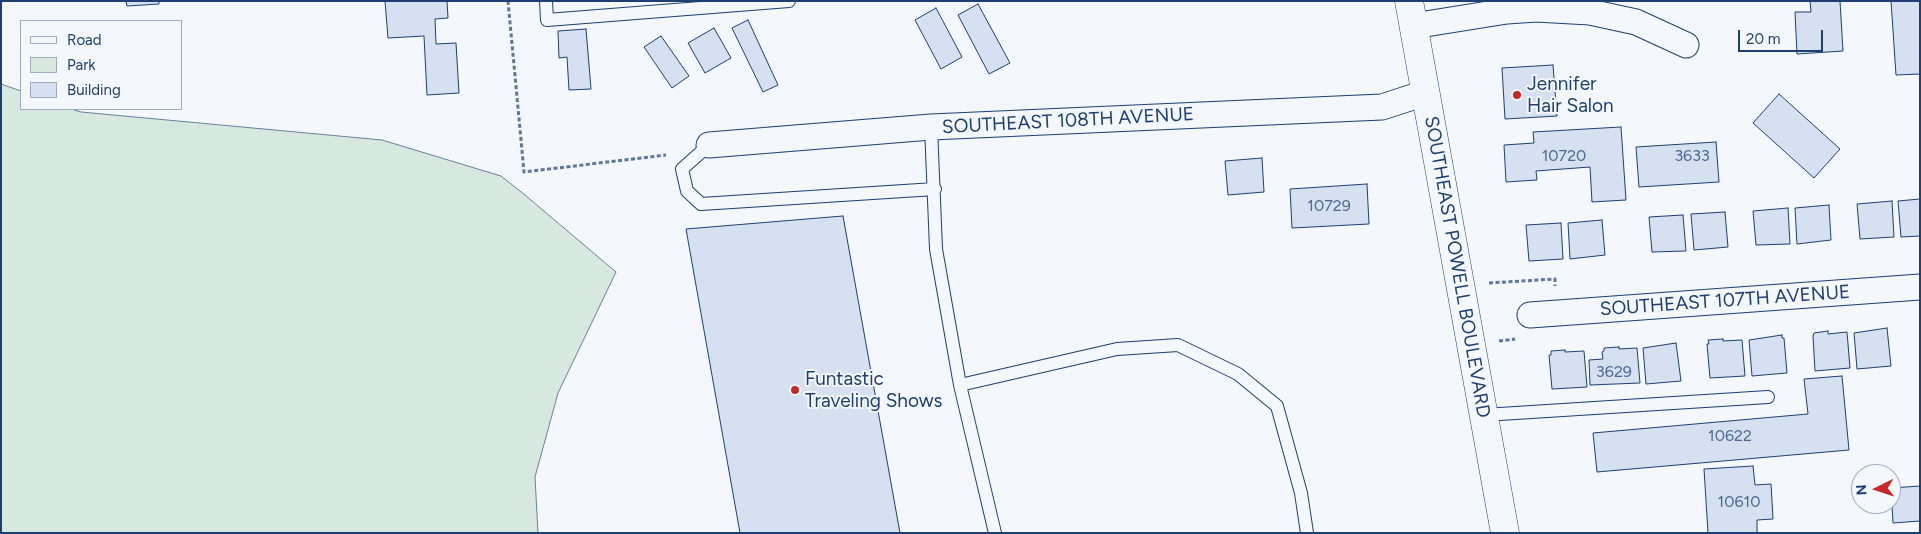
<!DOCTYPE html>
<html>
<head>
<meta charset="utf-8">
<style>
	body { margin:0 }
	#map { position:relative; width:1921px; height:534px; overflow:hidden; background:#f4f7fb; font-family:Figtree,sans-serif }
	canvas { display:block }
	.frame { position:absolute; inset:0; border:2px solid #1d3f73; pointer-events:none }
	.legend { position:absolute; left:20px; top:20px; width:162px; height:90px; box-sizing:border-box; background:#f4f7fb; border:1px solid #9eadc5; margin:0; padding:6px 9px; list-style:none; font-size:15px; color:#1d3f73 }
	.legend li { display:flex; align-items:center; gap:10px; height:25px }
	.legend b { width:25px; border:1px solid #9eadc5 }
	.north { position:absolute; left:1851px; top:464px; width:50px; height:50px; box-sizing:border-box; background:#f4f7fb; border:1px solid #9eadc5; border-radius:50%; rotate:266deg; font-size:14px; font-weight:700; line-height:20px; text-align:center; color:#1d3f73 }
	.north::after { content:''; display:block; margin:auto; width:18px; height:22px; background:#c62828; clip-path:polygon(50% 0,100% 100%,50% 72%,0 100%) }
	.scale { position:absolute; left:1738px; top:30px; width:85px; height:22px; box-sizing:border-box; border:2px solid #1d3f73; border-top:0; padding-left:6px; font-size:15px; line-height:18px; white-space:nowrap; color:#1d3f73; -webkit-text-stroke:4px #f4f7fb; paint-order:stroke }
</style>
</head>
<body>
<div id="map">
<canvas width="1921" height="534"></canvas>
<div class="frame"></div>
<ul class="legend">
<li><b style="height:6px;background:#f4f7fb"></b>Road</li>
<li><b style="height:14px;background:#d7e8df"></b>Park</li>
<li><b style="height:14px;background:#d5e0f0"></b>Building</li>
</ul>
<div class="north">N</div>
<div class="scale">20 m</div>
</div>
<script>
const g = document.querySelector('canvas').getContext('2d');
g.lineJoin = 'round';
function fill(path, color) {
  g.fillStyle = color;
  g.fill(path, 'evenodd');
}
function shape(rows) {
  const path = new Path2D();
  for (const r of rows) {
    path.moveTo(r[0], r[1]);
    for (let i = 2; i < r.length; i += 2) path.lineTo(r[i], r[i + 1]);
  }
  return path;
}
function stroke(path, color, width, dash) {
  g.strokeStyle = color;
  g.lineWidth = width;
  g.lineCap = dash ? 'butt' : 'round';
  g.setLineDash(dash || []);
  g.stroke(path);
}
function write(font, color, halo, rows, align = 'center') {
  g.font = font + ' Figtree,sans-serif';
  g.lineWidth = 4;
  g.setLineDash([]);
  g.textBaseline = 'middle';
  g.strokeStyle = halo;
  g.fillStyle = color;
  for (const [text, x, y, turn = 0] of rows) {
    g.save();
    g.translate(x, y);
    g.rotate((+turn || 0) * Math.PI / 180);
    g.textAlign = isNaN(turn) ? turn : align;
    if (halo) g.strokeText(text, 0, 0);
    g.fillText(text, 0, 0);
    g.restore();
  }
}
const green = shape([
	[1,84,21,91,21,109,71,109,81,112,382,140,501,176,525,195,616,272,558,393,535,477,538,533,1,533,1,84]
]);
fill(green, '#d7e8df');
stroke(green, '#687fa3', 1);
const building = shape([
	[126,1,159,1,159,4,127,6,126,1],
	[385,1,447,1,448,18,435,19,436,44,456,43,459,93,427,95,424,36,388,38,385,1],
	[1810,1,1840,1,1843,51,1797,54,1795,12,1811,12,1810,1],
	[1891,1,1920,1,1920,74,1896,75,1891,1],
	[978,4,1010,63,989,74,958,15,978,4],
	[936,8,962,57,941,69,915,20,936,8],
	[748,20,778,85,763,92,732,28,748,20],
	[714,28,731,58,705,73,688,43,714,28],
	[586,29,591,89,569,90,567,57,559,58,558,31,586,29],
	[661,36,689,76,672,88,644,47,661,36],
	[1553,65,1557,116,1505,119,1502,68,1553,65],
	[1779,94,1840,149,1814,178,1753,123,1779,94],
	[1621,127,1626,200,1592,202,1590,167,1536,171,1537,180,1506,182,1504,145,1534,143,1533,132,1621,127],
	[1716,142,1719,182,1639,187,1636,147,1716,142],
	[1262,158,1264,192,1228,195,1225,161,1262,158],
	[1367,184,1369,224,1292,228,1290,189,1367,184],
	[1920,199,1920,236,1901,237,1898,201,1920,199],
	[1892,201,1894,237,1860,239,1857,204,1892,201],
	[1829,205,1831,240,1797,244,1795,208,1829,205],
	[1788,208,1790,244,1756,245,1753,211,1788,208],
	[1725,212,1728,247,1694,250,1691,214,1725,212],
	[1683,215,1686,251,1652,252,1649,217,1683,215],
	[843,216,900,533,740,533,686,229,843,216],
	[1602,220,1605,255,1570,259,1568,223,1602,220],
	[1561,223,1563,259,1529,261,1526,225,1561,223],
	[1887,328,1891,366,1857,369,1854,333,1887,328],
	[1828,331,1828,334,1847,332,1850,368,1815,371,1813,336,1814,333,1828,331],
	[1782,335,1782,338,1784,338,1787,373,1752,376,1749,340,1782,335],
	[1723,339,1723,341,1742,340,1745,376,1710,378,1707,344,1709,344,1708,340,1723,339],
	[1676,343,1681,381,1646,384,1643,348,1676,343],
	[1619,347,1619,349,1637,348,1640,383,1590,385,1589,360,1603,359,1602,352,1604,351,1604,348,1619,347],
	[1565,350,1565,352,1584,351,1587,387,1552,389,1549,355,1551,355,1551,351,1565,350],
	[1842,376,1849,450,1597,472,1593,433,1808,414,1804,379,1842,376],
	[1753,466,1755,485,1771,484,1773,519,1757,520,1757,533,1708,533,1704,469,1753,466],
	[1920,486,1920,521,1893,523,1891,488,1920,486]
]);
fill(building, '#d5e0f0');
stroke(building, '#1d3f73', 1);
const service = shape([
	[546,1,547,20,789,1],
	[931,127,936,249,960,385,995,533],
	[709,145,682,169,687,191,701,204,935,189],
	[960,385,1117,349,1178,345,1238,374,1277,406,1301,493,1307,533],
	[1484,415,1768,397]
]);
const minor = shape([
	[1413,26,1507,11,1536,9,1590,12,1636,22,1686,45],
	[709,145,931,127,1382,107,1425,93],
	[1530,315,1920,287]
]);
const primary = shape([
	[1409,1,1505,533]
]);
stroke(service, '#1d3f73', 14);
stroke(minor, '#1d3f73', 27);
stroke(primary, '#1d3f73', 29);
stroke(shape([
	[508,1,524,172,666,155],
	[1489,283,1555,279,1555,286],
	[1499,341,1515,339]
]), '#5e769c', 3, [4, 2.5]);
stroke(service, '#f4f7fb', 12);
stroke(minor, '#f4f7fb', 25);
stroke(primary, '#f4f7fb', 28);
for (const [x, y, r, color] of [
	[1517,95,5,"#c62828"],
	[795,390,5,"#c62828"]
]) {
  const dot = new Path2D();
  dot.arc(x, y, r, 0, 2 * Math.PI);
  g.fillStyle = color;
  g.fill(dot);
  stroke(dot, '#f4f7fb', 2);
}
write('16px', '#4b6792', null, [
	["10720",1564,156],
	["3633",1692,156],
	["10729",1329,206],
	["3629",1614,372],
	["10622",1730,436],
	["10610",1739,502]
]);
write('19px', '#1d3f73', '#f4f7fb', [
	["Jennifer",1527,84],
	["Hair Salon",1527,106],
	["Funtastic",805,379],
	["Traveling Shows",805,401]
], 'left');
write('19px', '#1d3f73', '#f4f7fb', [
	["SOUTHEAST 108TH AVENUE",1068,121,-3],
	["SOUTHEAST POWELL BOULEVARD",1457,267,80],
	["SOUTHEAST 107TH AVENUE",1725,301,-4]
]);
</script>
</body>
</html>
